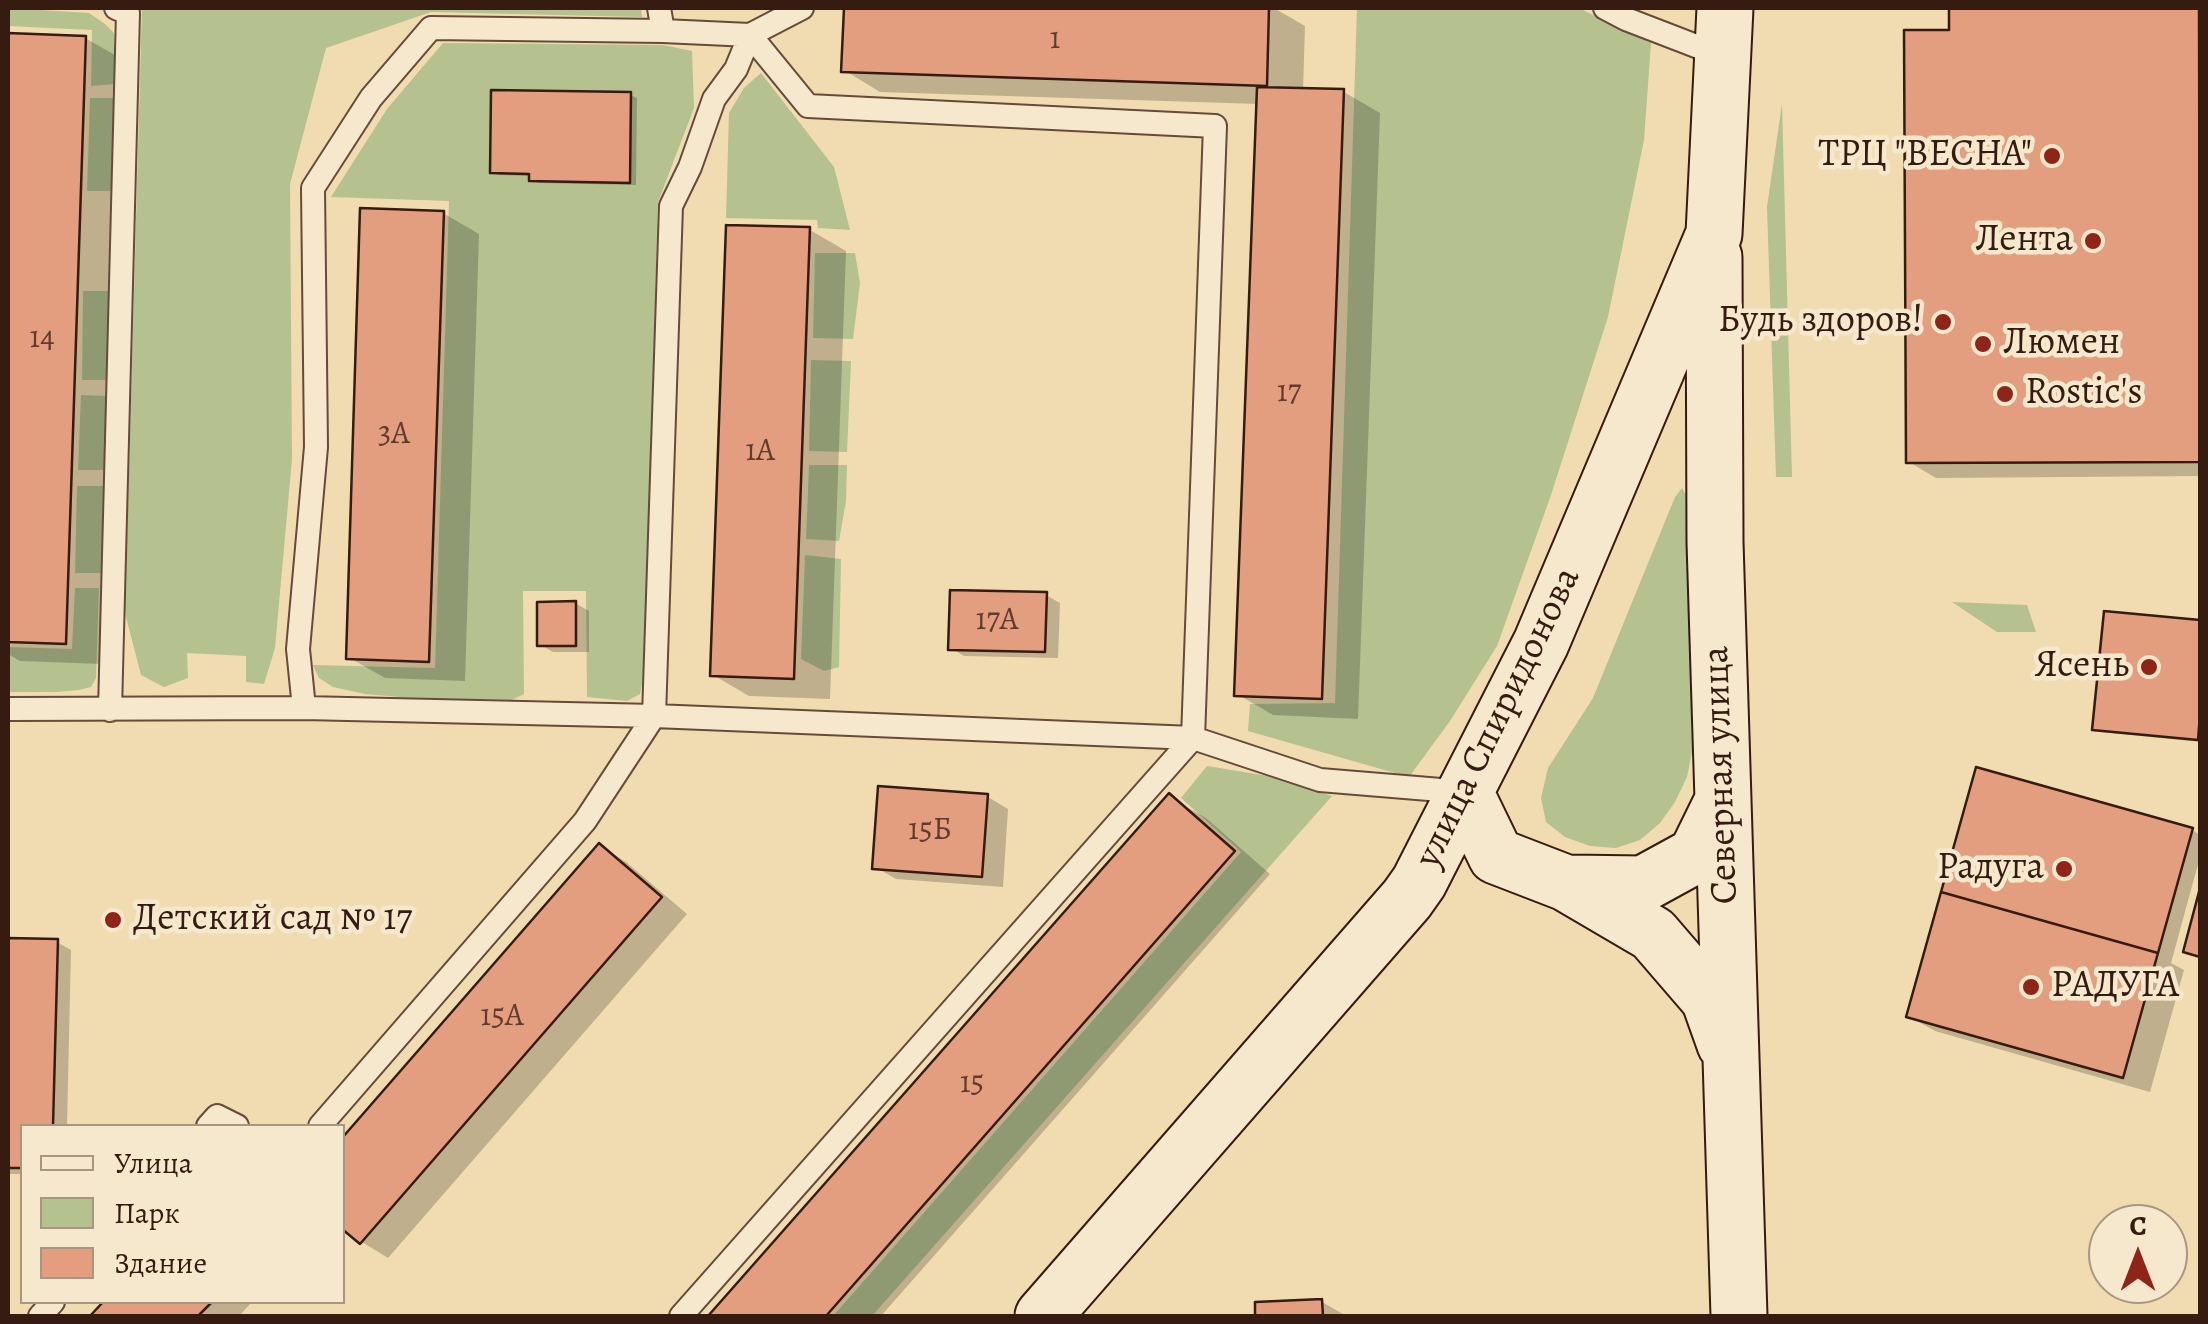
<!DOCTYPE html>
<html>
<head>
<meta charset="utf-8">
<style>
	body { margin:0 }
	#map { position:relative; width:2208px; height:1324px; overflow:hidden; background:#f1dbb1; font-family:Alegreya,serif }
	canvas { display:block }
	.frame { position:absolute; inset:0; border:10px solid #361b11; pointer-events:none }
	.legend { position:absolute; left:20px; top:1124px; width:325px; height:180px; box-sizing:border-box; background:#f6e8cc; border:2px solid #a99681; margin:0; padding:12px 18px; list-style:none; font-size:30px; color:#361b11 }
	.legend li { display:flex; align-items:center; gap:20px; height:50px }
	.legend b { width:50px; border:2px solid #a99681 }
	.north { position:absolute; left:2088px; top:1204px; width:100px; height:100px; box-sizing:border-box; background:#f6e8cc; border:2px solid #a99681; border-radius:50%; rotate:0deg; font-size:28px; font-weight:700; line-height:40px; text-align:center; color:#361b11 }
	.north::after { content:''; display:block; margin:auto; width:35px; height:45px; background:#8f2418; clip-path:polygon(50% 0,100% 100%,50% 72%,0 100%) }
</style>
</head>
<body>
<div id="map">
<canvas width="2208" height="1324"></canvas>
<div class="frame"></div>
<ul class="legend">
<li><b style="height:12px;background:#f6e8cc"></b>Улица</li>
<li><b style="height:28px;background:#b5c18f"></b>Парк</li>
<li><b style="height:28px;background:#e39e7f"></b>Здание</li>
</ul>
<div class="north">С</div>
</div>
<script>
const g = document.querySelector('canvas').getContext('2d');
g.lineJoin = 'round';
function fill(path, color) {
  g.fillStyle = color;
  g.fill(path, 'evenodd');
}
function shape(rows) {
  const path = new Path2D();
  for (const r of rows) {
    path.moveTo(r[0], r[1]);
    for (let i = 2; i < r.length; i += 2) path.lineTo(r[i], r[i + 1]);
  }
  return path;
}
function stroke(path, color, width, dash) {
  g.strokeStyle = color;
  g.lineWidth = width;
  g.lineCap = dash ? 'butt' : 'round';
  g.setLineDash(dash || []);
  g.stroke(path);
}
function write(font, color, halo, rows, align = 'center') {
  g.font = font + ' Alegreya,serif';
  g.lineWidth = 9;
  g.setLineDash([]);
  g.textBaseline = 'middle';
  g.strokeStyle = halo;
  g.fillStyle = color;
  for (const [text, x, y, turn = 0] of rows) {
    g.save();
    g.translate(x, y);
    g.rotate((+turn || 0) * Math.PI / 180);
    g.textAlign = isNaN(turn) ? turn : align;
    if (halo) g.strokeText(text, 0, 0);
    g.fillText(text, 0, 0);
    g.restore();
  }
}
fill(shape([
	[8,8,89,13,105,24,114,33,116,84,91,86,92,30,8,26],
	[142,8,641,8,642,17,431,12,326,48,290,184,292,459,275,648,264,684,246,682,246,656,187,653,188,678,164,687,141,675,125,613],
	[1357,8,1579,8,1651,43,1644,140,1608,317,1551,495,1497,646,1450,721,1409,777,1248,731,1250,704,1335,703],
	[443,43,663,45,692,51,694,108,658,202,644,673,640,694,627,701,587,697,586,591,523,591,524,694,512,700,411,698,365,694,333,687,319,678,313,665,435,668,449,201,331,197,387,109],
	[761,73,834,167,850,230,818,228,817,220,726,218,729,113,744,88],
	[90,98,114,98,111,191,87,191],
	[1782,104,1792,477,1776,477,1767,207],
	[815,253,855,253,860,283,853,339,813,338],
	[83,291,111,291,109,380,82,380],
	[811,360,851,361,847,452,809,451],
	[81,395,107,396,104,470,78,470],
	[809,465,847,465,846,501,839,541,806,539],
	[77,486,103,486,101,573,75,573],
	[1682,488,1686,495,1692,752,1687,777,1675,802,1660,823,1640,840,1616,848,1590,846,1565,837,1546,822,1541,798,1548,768,1593,698,1675,497],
	[805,555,841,559,839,667,824,671,801,659],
	[75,588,99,588,96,678,91,687,79,690,56,692,8,692,8,647,72,649],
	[1952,602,2027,605,2036,632,1997,632],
	[1207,766,1268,776,1332,796,872,1316,833,1316,1241,852,1181,798]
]), '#b5c18f');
fill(shape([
	[846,8,1274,8,1305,26,1303,91,1344,92,1380,113,1358,719,1273,715,1237,694,1259,104,880,92,844,70],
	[1952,8,1997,8,2004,12,2200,12,2200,476,1936,478,1909,462,1952,32],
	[8,35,85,38,122,59,102,664,20,661,8,654],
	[631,95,637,98,636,185,538,183,532,179,532,176,499,175,492,172],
	[443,213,479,234,465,681,385,678,348,657],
	[810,230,846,251,830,699,749,696,713,675],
	[1046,595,1060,603,1058,658,964,656,951,648],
	[575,603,589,611,589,652,553,652,539,644],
	[2106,613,2200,623,2200,742,2101,732,2095,729],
	[988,797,1008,809,1003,887,896,879,875,867],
	[1169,797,1206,818,1270,874,881,1316,712,1316],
	[2192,830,2200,835,2200,857,2171,963,2184,970,2150,1092,1935,1031,1908,1016],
	[599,846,626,862,687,914,388,1258,362,1242],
	[8,941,57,942,71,950,67,1126,22,1126,22,1174,8,1174],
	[107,1302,252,1302,239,1316,93,1316],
	[1322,1302,1343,1314,1343,1316,1258,1316,1257,1304]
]), '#0003');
const building = shape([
	[844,8,1269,8,1267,86,841,72,844,8],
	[1949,8,2199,8,2200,462,1906,463,1904,30,1949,30,1949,8],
	[8,33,86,36,66,644,8,642,8,33],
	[1257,87,1344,89,1322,699,1234,696,1257,87],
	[491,90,631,92,630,183,529,181,529,174,490,173,491,90],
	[360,208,444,211,429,662,346,659,360,208],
	[726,225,810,227,794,679,710,676,726,225],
	[950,590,1047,592,1045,652,948,650,950,590],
	[576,601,576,646,537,646,537,602,576,601],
	[2104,611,2200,620,2200,715,2198,740,2092,730,2104,611],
	[1976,767,2193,828,2158,953,1941,892,1976,767],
	[878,786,988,794,982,877,872,869,878,786],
	[1169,793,1235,851,826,1316,708,1316,1169,793],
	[599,843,662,897,360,1244,342,1229,342,1138,599,843],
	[2200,888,2200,957,2183,952,2200,888],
	[1941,892,2158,953,2123,1078,1906,1017,1941,892],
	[8,938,58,939,53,1126,22,1126,22,1168,8,1168,8,938],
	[1322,1299,1323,1316,1255,1316,1255,1302,1322,1299],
	[103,1302,212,1302,198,1316,90,1316,103,1302]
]);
fill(building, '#e39e7f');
stroke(building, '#361b11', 2.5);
const lane = shape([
	[659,8,663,31,750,35,802,8],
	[1605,8,1626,19,1722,56],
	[304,708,298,649,316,447,313,188,371,98,431,28,663,31],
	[8,709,304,708,654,716,1193,738,1320,780,1465,792],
	[110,710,128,13,116,8],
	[208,1126,217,1116,237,1126],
	[320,1126,585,821,654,716,671,206,690,167,714,99,736,69,750,35,808,106,1215,126,1193,738,681,1316],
	[40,1316,53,1302]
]);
const secondary = shape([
	[1714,257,1715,542,1739,1316],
	[1465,792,1496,856,1566,883,1653,934,1709,999,1725,1044],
	[1570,883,1643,884,1696,855,1723,800],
	[1043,1316,1407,899,1419,882,1541,643,1714,234,1725,8]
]);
stroke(lane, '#654b39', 26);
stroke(secondary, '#361b11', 59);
stroke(lane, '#f6e8cc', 22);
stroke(secondary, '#f6e8cc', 55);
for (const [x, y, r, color] of [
	[2052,156,10,"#8f2418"],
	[2093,241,10,"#8f2418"],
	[1943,322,10,"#8f2418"],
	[1983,344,10,"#8f2418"],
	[2005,394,10,"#8f2418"],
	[2149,667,10,"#8f2418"],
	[2064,869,10,"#8f2418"],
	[113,920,10,"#8f2418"],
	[2031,987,10,"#8f2418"]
]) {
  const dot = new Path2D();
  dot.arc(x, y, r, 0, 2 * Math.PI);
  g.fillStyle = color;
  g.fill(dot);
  stroke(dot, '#f6e8cc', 4);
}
write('32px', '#613c2c', null, [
	["1",1055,40],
	["14",42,339],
	["17",1289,393],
	["3А",394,435],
	["1А",760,452],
	["17А",997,621],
	["15Б",930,831],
	["15А",502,1017],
	["15",972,1084]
]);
write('38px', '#361b11', '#f6e8cc', [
	["ТРЦ \"ВЕСНА\"",2032,156],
	["Лента",2073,241],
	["Будь здоров!",1923,322],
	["Люмен",2003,344,"left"],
	["Rostic's",2025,394,"left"],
	["Ясень",2129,667],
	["Радуга",2044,869],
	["Детский сад № 17",133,920,"left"],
	["РАДУГА",2051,987,"left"]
], 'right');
write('38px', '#361b11', '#f6e8cc', [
	["улица Спиридонова",1499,718,-64],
	["Северная улица",1722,775,-92]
]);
</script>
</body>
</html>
